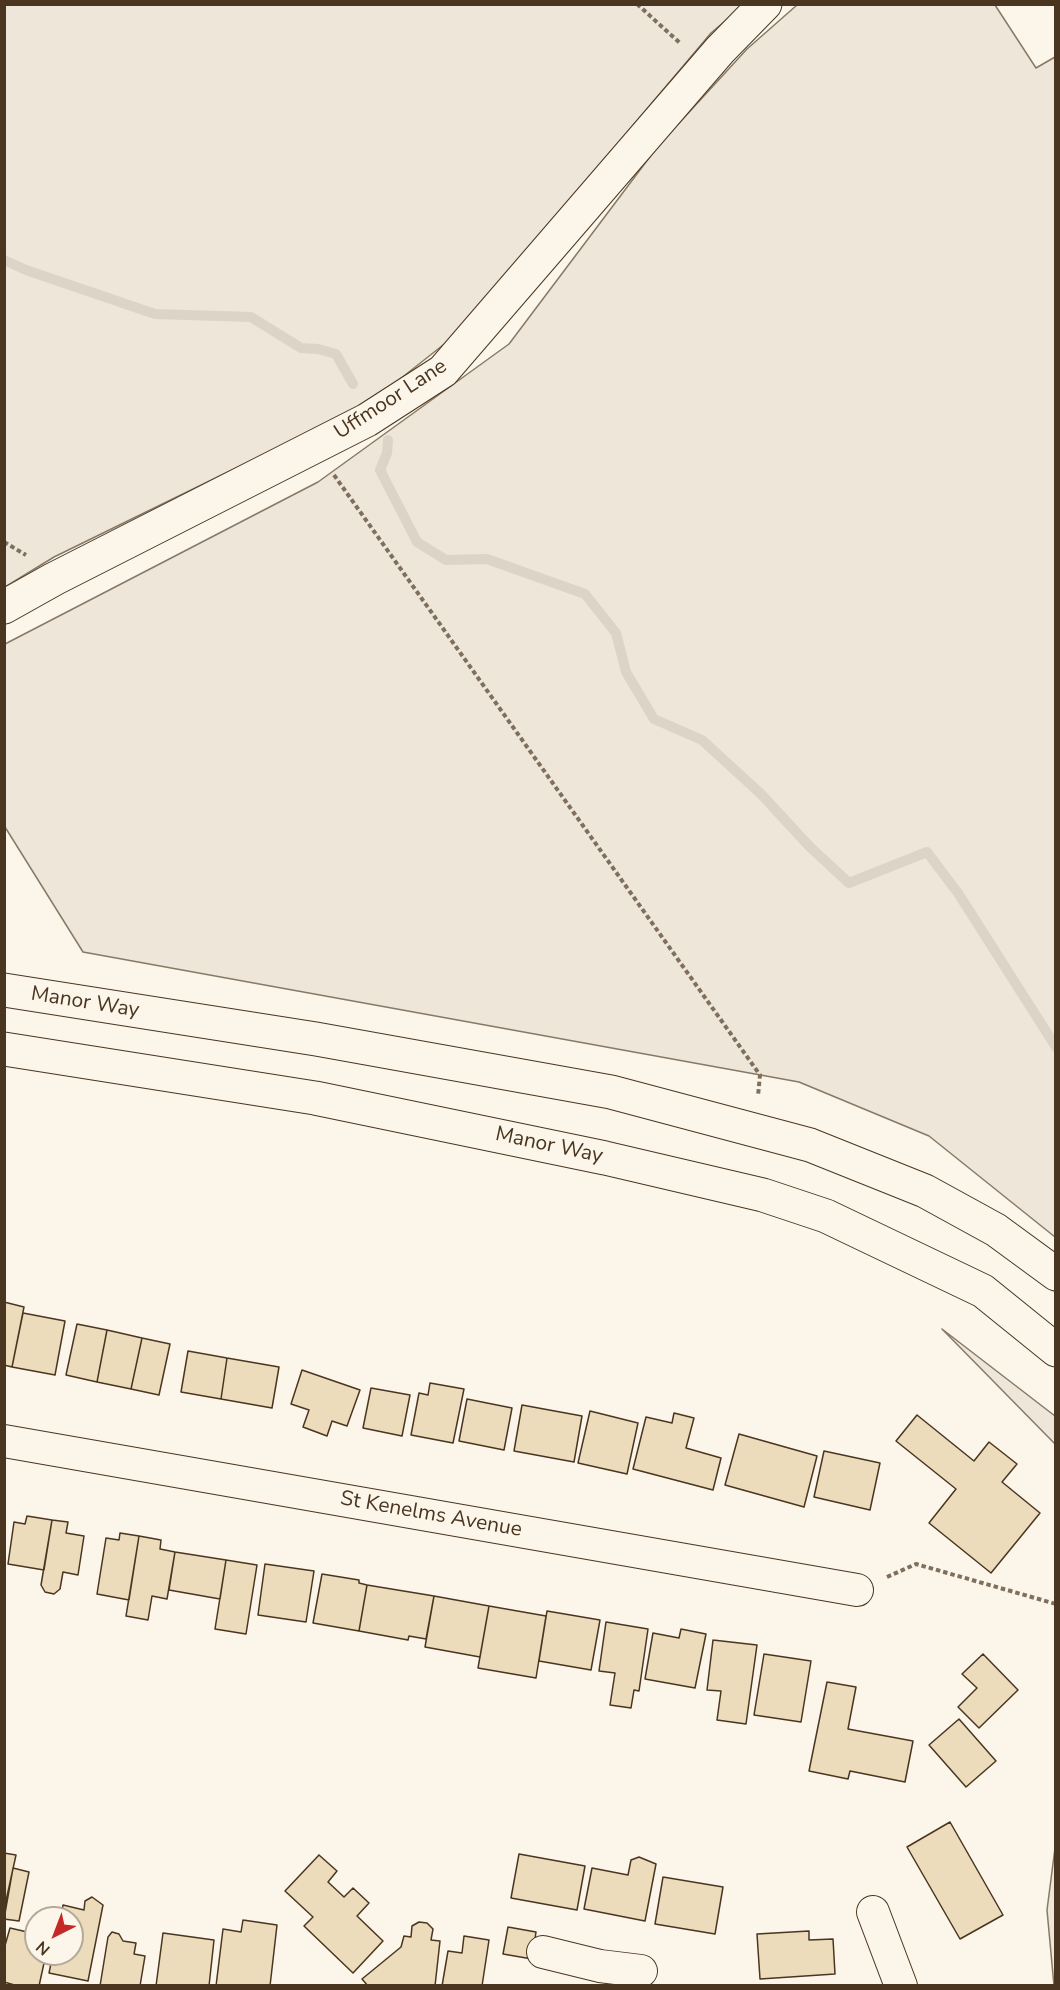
<!DOCTYPE html>
<html>
<head>
<meta charset="utf-8">
<style>
	body { margin:0 }
	#map { position:relative; width:1060px; height:1990px; overflow:hidden; background:#fbf6e9; font-family:"Nunito Sans",sans-serif }
	canvas { display:block }
	.frame { position:absolute; inset:0; border:6px solid #4a3520; pointer-events:none }
	.north { position:absolute; left:24px; top:1906px; width:60px; height:60px; box-sizing:border-box; background:#fbf6e9; border:2px solid #b4a999; border-radius:50%; rotate:222deg; font-size:16px; font-weight:700; line-height:24px; text-align:center; color:#4a3520 }
	.north::after { content:''; display:block; margin:auto; width:21px; height:27px; background:#c62828; clip-path:polygon(50% 0,100% 100%,50% 72%,0 100%) }
</style>
</head>
<body>
<div id="map">
<canvas width="1060" height="1990"></canvas>
<div class="frame"></div>
<div class="north">N</div>
</div>
<script>
const g = document.querySelector('canvas').getContext('2d');
g.lineJoin = 'round';
function fill(path, color) {
  g.fillStyle = color;
  g.fill(path, 'evenodd');
}
function shape(rows) {
  const path = new Path2D();
  for (const r of rows) {
    path.moveTo(r[0], r[1]);
    for (let i = 2; i < r.length; i += 2) path.lineTo(r[i], r[i + 1]);
  }
  return path;
}
function stroke(path, color, width, dash) {
  g.strokeStyle = color;
  g.lineWidth = width;
  g.lineCap = dash ? 'butt' : 'round';
  g.setLineDash(dash || []);
  g.stroke(path);
}
function write(font, color, halo, rows, align = 'center') {
  g.font = font + ' "Nunito Sans",sans-serif';
  g.lineWidth = 4.5;
  g.setLineDash([]);
  g.textBaseline = 'middle';
  g.strokeStyle = halo;
  g.fillStyle = color;
  for (const [text, x, y, turn = 0] of rows) {
    g.save();
    g.translate(x, y);
    g.rotate((+turn || 0) * Math.PI / 180);
    g.textAlign = isNaN(turn) ? turn : align;
    if (halo) g.strokeText(text, 0, 0);
    g.fillText(text, 0, 0);
    g.restore();
  }
}
const green = shape([
	[4,5,744,5,711,33,457,334,371,402,54,557,5,587,4,5],
	[797,5,995,5,1036,68,1055,57,1055,1237,929,1136,799,1082,83,952,5,827,5,644,318,482,509,344,658,146,747,49,797,5],
	[942,1329,1055,1416,1055,1444,942,1329],
	[1055,1848,1056,1985,1054,1986,1047,1910,1055,1848]
]);
fill(green, '#ede6d9');
stroke(green, '#887966', 1.5);
stroke(shape([
	[4,260,26,270,155,314,251,317,301,348,318,349,336,354,353,384],
	[388,440,387,453,380,470,417,542,446,560,487,559,585,594,616,633,626,672,654,719,702,740,761,794,810,847,849,883,927,852,958,893,1056,1047]
]), '#dcd4c6', 10);
const building = shape([
	[4,1302,24,1307,12,1367,4,1365,4,1302],
	[23,1313,65,1321,55,1375,12,1367,23,1313],
	[77,1324,107,1330,97,1382,66,1375,77,1324],
	[107,1330,142,1338,131,1389,97,1382,107,1330],
	[142,1338,170,1344,159,1395,131,1389,142,1338],
	[188,1351,227,1358,221,1399,181,1392,188,1351],
	[227,1358,279,1367,272,1408,221,1399,227,1358],
	[302,1370,360,1390,347,1426,332,1421,327,1436,303,1427,309,1410,291,1404,302,1370],
	[430,1383,464,1389,453,1443,411,1435,419,1393,428,1395,430,1383],
	[371,1388,410,1395,402,1436,363,1428,371,1388],
	[467,1399,512,1408,504,1450,459,1441,467,1399],
	[522,1405,582,1416,574,1462,514,1451,522,1405],
	[590,1411,638,1423,627,1474,578,1463,590,1411],
	[674,1413,694,1418,686,1448,721,1458,713,1490,633,1469,646,1417,672,1423,674,1413],
	[917,1415,974,1461,989,1442,1017,1464,1002,1482,1040,1513,991,1573,929,1523,956,1489,896,1441,917,1415],
	[739,1434,817,1456,804,1507,725,1485,739,1434],
	[824,1451,880,1463,870,1510,814,1497,824,1451],
	[27,1516,52,1520,44,1570,8,1564,14,1522,25,1524,27,1516],
	[52,1520,68,1522,66,1533,84,1536,78,1575,63,1572,60,1589,54,1594,45,1592,41,1585,52,1520],
	[120,1533,139,1536,129,1600,97,1594,106,1538,119,1540,120,1533],
	[139,1536,161,1540,160,1549,175,1552,167,1599,152,1596,148,1620,126,1616,139,1536],
	[175,1552,226,1560,220,1599,169,1590,175,1552],
	[226,1560,257,1565,246,1634,215,1629,226,1560],
	[265,1564,314,1571,306,1622,258,1615,265,1564],
	[322,1574,359,1580,359,1583,367,1585,359,1631,313,1623,322,1574],
	[367,1585,434,1596,426,1639,409,1636,408,1640,359,1631,367,1585],
	[434,1596,489,1606,480,1657,425,1647,434,1596],
	[489,1606,546,1616,536,1678,478,1668,489,1606],
	[547,1611,600,1620,591,1670,539,1661,547,1611],
	[606,1622,648,1629,639,1691,634,1690,631,1708,610,1705,615,1673,599,1671,606,1622],
	[681,1629,706,1634,695,1688,645,1679,653,1633,679,1638,681,1629],
	[713,1640,757,1645,746,1724,717,1720,721,1691,707,1690,713,1640],
	[764,1654,811,1661,801,1722,754,1715,764,1654],
	[983,1654,1018,1690,979,1728,958,1707,977,1688,962,1674,983,1654],
	[827,1682,856,1687,848,1729,913,1741,905,1782,850,1771,848,1779,809,1771,827,1682],
	[959,1719,996,1761,966,1787,929,1745,959,1719],
	[950,1822,1003,1915,960,1939,907,1847,950,1822],
	[4,1853,16,1855,4,1910,4,1853],
	[519,1854,585,1866,577,1910,511,1898,519,1854],
	[319,1855,337,1871,328,1882,344,1897,353,1888,369,1903,357,1916,383,1941,353,1973,304,1926,313,1917,285,1891,319,1855],
	[639,1857,656,1864,645,1921,584,1909,592,1868,628,1875,631,1860,639,1857],
	[13,1868,29,1872,19,1921,4,1919,13,1868],
	[663,1877,723,1887,715,1934,655,1924,663,1877],
	[92,1897,103,1905,88,1981,49,1973,53,1954,72,1954,72,1918,61,1918,63,1905,84,1910,85,1901,92,1897],
	[243,1920,277,1925,270,1986,216,1986,223,1929,241,1932,243,1920],
	[419,1922,427,1923,433,1929,431,1940,440,1941,435,1986,368,1986,362,1979,401,1947,404,1936,411,1937,412,1926,419,1922],
	[508,1927,536,1932,532,1959,503,1954,508,1927],
	[10,1928,36,1934,36,1954,46,1954,39,1986,18,1986,4,1982,4,1949,10,1928],
	[809,1931,809,1940,833,1939,835,1974,760,1979,757,1934,809,1931],
	[112,1932,119,1934,123,1941,136,1943,134,1954,145,1956,140,1986,100,1986,108,1937,112,1932],
	[163,1933,214,1940,209,1986,156,1986,163,1933],
	[464,1936,489,1940,482,1986,442,1986,448,1951,462,1953,464,1936]
]);
fill(building, '#ecdcbc');
stroke(building, '#4a3520', 1.5);
const minor = shape([
	[4,1441,857,1590],
	[873,1912,901,1986],
	[543,1952,600,1966,641,1971]
]);
const tertiary = shape([
	[4,607,54,579,367,420,443,371,720,50,765,4]
]);
const trunk = shape([
	[4,990,316,1039,611,1092,810,1145,925,1191,996,1230,1056,1274],
	[4,1049,315,1098,605,1158,763,1195,826,1216,983,1291,1056,1350]
]);
stroke(minor, '#4a3520', 34);
stroke(tertiary, '#4a3520', 35);
stroke(trunk, '#4a3520', 35);
stroke(shape([
	[637,4,681,44],
	[334,475,760,1075,758,1096],
	[4,542,26,555],
	[887,1577,916,1564,1056,1604]
]), '#7f6f5c', 4, [4.5, 3]);
stroke(minor, '#fbf6e9', 32);
stroke(tertiary, '#fbf6e9', 33);
stroke(trunk, '#fbf6e9', 33);
write('21px', '#4a3520', '#fbf6e9', [
	["Uffmoor Lane",391,400,-33],
	["Manor Way",85,1003,9],
	["Manor Way",549,1146,12],
	["St Kenelms Avenue",431,1515,10]
]);
</script>
</body>
</html>
